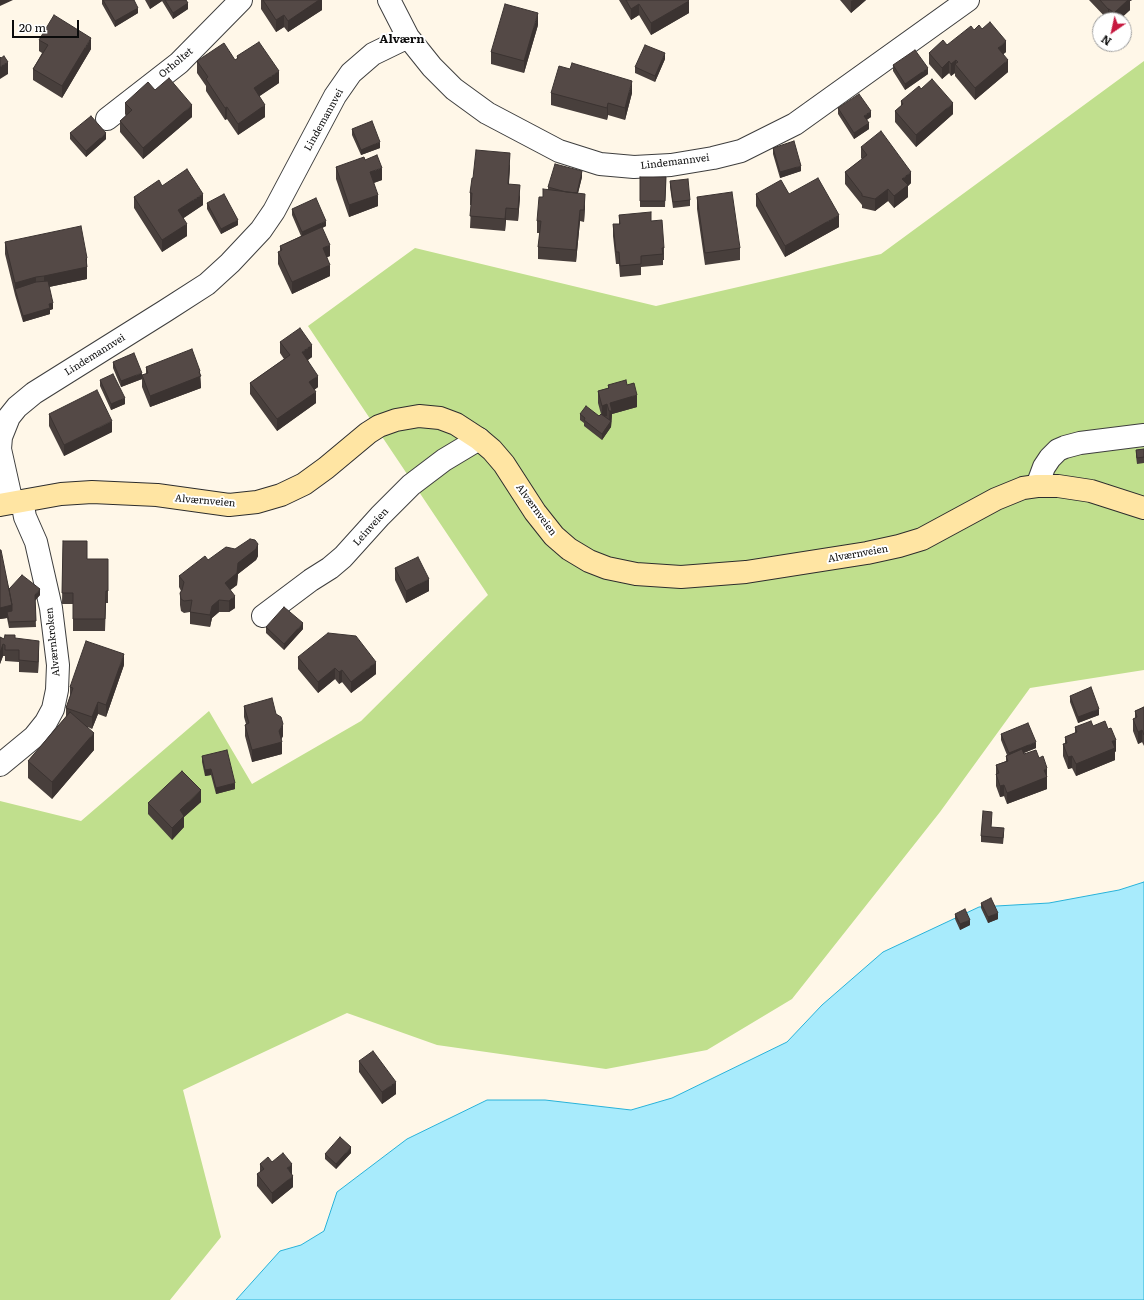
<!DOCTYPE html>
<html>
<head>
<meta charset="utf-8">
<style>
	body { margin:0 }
	#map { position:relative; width:1144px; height:1300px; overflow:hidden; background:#fff7e8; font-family:Literata,serif }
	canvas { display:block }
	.north { position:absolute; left:1092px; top:12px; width:40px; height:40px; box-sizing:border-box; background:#fff; border:1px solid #9d9d9d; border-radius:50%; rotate:214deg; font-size:11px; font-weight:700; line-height:16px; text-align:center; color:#0b0b0b }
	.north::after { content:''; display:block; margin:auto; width:14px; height:18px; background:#c6183f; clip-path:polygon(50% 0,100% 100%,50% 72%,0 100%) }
	.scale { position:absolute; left:12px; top:20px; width:67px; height:18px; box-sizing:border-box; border:2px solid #0b0b0b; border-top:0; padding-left:5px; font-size:12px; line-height:14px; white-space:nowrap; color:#0b0b0b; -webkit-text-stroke:3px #fff; paint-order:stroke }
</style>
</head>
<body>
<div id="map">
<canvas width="1144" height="1300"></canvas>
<div class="north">N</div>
<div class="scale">20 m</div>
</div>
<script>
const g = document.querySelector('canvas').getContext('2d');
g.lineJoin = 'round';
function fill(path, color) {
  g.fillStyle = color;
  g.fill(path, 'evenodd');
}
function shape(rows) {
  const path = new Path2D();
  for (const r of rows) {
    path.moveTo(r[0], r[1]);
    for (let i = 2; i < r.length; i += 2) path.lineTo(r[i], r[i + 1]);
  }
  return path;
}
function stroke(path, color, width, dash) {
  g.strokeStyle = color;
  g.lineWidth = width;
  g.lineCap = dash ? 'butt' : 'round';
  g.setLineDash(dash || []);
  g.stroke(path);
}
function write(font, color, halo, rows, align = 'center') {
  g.font = font + ' Literata,serif';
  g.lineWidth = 4;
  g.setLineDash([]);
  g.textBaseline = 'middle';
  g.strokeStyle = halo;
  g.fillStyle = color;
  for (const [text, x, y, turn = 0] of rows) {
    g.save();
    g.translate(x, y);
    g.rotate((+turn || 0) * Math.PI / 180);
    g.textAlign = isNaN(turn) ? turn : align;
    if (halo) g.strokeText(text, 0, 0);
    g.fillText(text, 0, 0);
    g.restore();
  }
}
fill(shape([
	[1144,61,1144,670,1030,688,940,812,792,999,707,1050,606,1069,437,1045,347,1013,183,1090,221,1237,170,1300,0,1300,0,801,81,821,209,711,252,784,361,721,488,595,308,326,415,248,656,306,881,254]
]), '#c0df8d');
const water = shape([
	[1144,882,1144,1300,236,1300,280,1251,301,1245,324,1231,337,1192,407,1139,487,1100,545,1100,631,1110,672,1098,787,1042,822,1005,883,952,979,907,1049,903,1119,890,1144,882]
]);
fill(water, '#a8ebfc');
stroke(water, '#28b2d9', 1);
const street = shape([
	[389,0,408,37,432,67,454,89,487,113,559,151,600,164,634,167,671,165,713,158,741,151,795,124,968,0],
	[107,119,179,63,241,0],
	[1037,486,1044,467,1050,458,1058,450,1065,447,1080,443,1144,435],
	[12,503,0,449,1,437,9,417,17,407,34,393,165,311,207,284,230,263,261,230,274,211,335,96,351,73,373,54,408,37],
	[263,616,311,580,330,568,343,557,380,516,411,485,444,460,479,439],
	[0,765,34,737,46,722,53,709,57,690,58,665,51,608,36,542,25,517,22,501]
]);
const secondary = shape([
	[0,505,61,494,92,492,157,495,229,505,257,502,281,495,304,484,326,468,368,433,379,426,396,420,419,416,440,418,456,424,479,439,492,450,504,464,535,512,554,536,569,549,589,561,607,568,636,574,681,577,746,572,867,553,899,546,922,539,996,499,1023,488,1037,486,1058,486,1091,491,1144,508]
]);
stroke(street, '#3e3e3e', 24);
stroke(secondary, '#2d2d2d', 24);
stroke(street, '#fff', 22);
stroke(secondary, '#ffe5a3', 22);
fill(shape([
	[102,0,134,0,138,13,115,27,102,4],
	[145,0,186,0,188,9,173,19,162,1,150,9],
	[261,0,322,0,322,10,288,32,284,27,276,32,261,9],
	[619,0,688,0,689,13,651,35,639,15,631,20],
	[840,0,866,0,851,13],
	[1089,0,1132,0,1130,1,1130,10,1119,20,1108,20],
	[538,25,524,73,491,64,491,52],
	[974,30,1006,52,1003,54,1008,72,975,100,955,76,955,73,951,76,949,73,942,79,929,64,929,53,947,45],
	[39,40,91,49,62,98,33,80,33,69,42,53,39,51],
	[237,56,279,83,259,96,265,117,238,135,227,119,225,120,206,91,206,86,197,73,197,61,235,60,237,59],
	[665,59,655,82,635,73,635,67],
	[893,65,928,74,905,90,893,71],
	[921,89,953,114,916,147,895,122,895,111,901,106,901,101],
	[155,90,192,117,143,159,120,132,120,121,126,116,125,114,125,103],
	[551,93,632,93,625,120,608,115,607,120,551,105],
	[838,108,871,117,867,120,869,129,854,139,838,114],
	[352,129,380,148,361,155,352,135],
	[70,133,106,139,86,157,70,139],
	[861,147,911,183,908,186,908,197,894,208,888,201,875,211,862,208,862,205,845,184,845,172,862,159,861,158],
	[773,148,801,171,780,178,773,154],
	[365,160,382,180,374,183,378,206,349,217,336,179,336,167],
	[510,165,509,184,520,197,518,221,506,220,505,231,470,228,471,205,470,205,470,193,473,178],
	[582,177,578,193,585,206,584,222,580,221,576,262,538,259,538,247,540,233,537,233,537,221,543,197,548,190,548,187],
	[640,177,666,177,665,207,640,207],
	[670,181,690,200,690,206,673,208,670,187],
	[162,186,203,205,183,218,187,236,162,252,134,208,134,197],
	[756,194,839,227,785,257,756,206],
	[697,197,740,248,740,260,705,265,697,209],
	[207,203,238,225,221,234,207,209],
	[292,209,326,226,322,228,330,256,327,257,330,276,292,294,278,264,278,252,280,251,280,246,301,236,292,215],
	[619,215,651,221,664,248,664,260,663,260,663,265,641,267,641,275,620,277,619,264,616,264,613,236,613,224,619,224],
	[5,242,87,258,87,279,49,287,53,309,50,310,50,314,23,322,15,295,5,254],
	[280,342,312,357,308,360,318,387,314,390,316,403,277,431,250,394,250,383,284,359,280,353],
	[113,362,142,379,121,387,113,368],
	[146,367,200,375,201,388,150,407,142,387,142,375,146,374],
	[100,380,125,404,111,410,100,386],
	[608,385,627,385,637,407,612,414,611,427,602,440,584,426,584,423,580,420,580,414,599,416,601,414,598,403,598,391,608,388],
	[49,414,112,432,64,456,49,426],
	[1144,449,1144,463,1137,464,1136,456,1136,450],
	[63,541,87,559,108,559,108,603,106,603,105,631,73,631,73,604,62,604],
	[0,550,9,589,40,595,35,600,36,627,9,628,7,618,0,619],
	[258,556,256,560,238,574,237,585,230,590,235,608,229,612,219,612,212,618,210,627,190,624,190,612,184,613,181,611,180,605,180,593,181,591,179,587,179,576,208,560],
	[395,568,429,591,406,603,395,580],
	[266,627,303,629,284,650,266,633],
	[0,637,4,639,15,638,39,653,38,673,19,672,19,662,5,661,5,656,3,656,0,664],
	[298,657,376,674,351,693,342,682,339,684,335,679,318,693,298,669],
	[124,665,106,717,98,714,92,729,88,727,94,750,52,799,28,778,28,761,66,717,66,708,70,696,70,687],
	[1070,696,1099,715,1078,723,1070,702],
	[244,706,276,714,283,736,281,740,282,754,252,762,245,736,245,725,246,724,244,717],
	[1144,707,1144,746,1142,742,1138,744,1133,731,1133,719,1135,718,1135,711],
	[1093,726,1116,751,1115,752,1115,760,1076,776,1072,768,1068,769,1063,756,1063,744,1065,744,1065,737,1075,733,1075,727],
	[1001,734,1036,748,1024,753,1047,780,1047,789,1007,804,1004,796,1000,797,996,786,996,765,1006,761,1006,756,1007,755,1001,740],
	[202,756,235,789,216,794,211,775,205,776,202,762],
	[201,802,184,817,184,827,172,840,148,814,148,803],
	[992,818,991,827,1004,834,1003,844,981,842,981,836],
	[981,903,998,919,988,923,981,908],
	[955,914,970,925,960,930,955,919],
	[359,1061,396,1094,382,1104,359,1072],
	[351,1153,336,1169,325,1159,325,1154],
	[272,1162,293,1187,272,1204,257,1186,257,1174,260,1172,260,1164]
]), '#483f3c');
fill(shape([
	[0,0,13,0,0,6],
	[150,0,162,0,162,1,150,9],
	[319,0,322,0,322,10,288,32,288,21],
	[853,0,866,0,851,13,851,1],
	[1126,0,1132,0,1130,1,1130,10,1119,20,1114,20,1114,13],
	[689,1,689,13,651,35,651,23],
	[188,3,188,9,173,19,173,13],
	[639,4,639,15,631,20,631,9],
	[138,8,138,13,115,27,115,21],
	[1108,9,1109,9,1109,20,1108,20],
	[538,13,538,25,524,73,524,61],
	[284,15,284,27,276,32,276,20],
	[91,38,91,49,62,98,62,86],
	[1006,41,1006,52,998,59,998,48],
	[665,53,665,59,655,82,655,76],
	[956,60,956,65,955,64,955,73,951,76,951,64],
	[1008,60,1008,72,975,100,975,88],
	[949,61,949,73,942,79,942,68],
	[8,62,8,74,0,79,0,67],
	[928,68,928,74,905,90,905,84],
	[279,71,279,83,254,100,254,88],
	[632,81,632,93,625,120,625,108],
	[608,103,608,115,607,120,607,108],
	[953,103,953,114,916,147,916,135],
	[192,105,192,117,143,159,143,148],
	[265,105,265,117,238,135,238,124],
	[227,107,227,119,225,120,225,108],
	[871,111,871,117,864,121,864,116],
	[869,123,869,129,854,139,854,133],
	[106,133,106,139,86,157,86,151],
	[380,142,380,148,361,155,361,150],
	[510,153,510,165,508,196,508,184],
	[801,166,801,171,780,178,780,172],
	[382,168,382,180,370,184,370,172],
	[582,171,582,177,576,201,576,195],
	[911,172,911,183,908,186,908,197,894,208,894,196,902,179],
	[520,185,520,197,518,221,518,209],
	[888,189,888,201,875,211,875,199],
	[203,194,203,205,178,222,178,210],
	[585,194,585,206,584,222,584,210],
	[378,195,378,206,349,217,349,205],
	[506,208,506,220,505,231,505,219],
	[580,210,580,221,576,262,576,250],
	[839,215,839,227,785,257,785,246],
	[238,220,238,225,221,234,221,229],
	[326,221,326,226,302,238,302,232],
	[187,224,187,236,162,252,162,240],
	[330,245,330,256,323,259,323,248],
	[87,258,87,279,44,288,44,276],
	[330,265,330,276,292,294,292,282],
	[36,277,36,288,15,289,15,283],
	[53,303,53,309,50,310,50,314,23,322,23,316,49,304],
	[312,345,312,357,302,364,302,352],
	[200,371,201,388,150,407,150,396],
	[142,373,142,379,121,387,121,381],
	[318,376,318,387,309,394,309,382],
	[316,392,316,403,277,431,277,419],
	[637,395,637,407,612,414,611,427,602,440,602,434,609,423,610,403],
	[125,398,125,404,111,410,111,404],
	[607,404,607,416,602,417,602,406],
	[112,421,112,432,64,456,64,445],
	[258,544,258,556,256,560,238,574,237,585,225,594,225,583,238,563],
	[429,579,429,591,406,603,406,591],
	[40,589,40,595,35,601,35,595],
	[235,596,235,608,229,612,229,601],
	[219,600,219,612,212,618,210,627,210,615,212,606],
	[12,605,12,617,7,612,7,618,0,619,0,608],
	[303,623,303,629,284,650,284,644],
	[39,641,39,653,38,673,38,662],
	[3,644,3,656,0,664,0,653],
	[124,654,124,665,106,717,106,705],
	[376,662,376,674,351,693,351,682],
	[335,668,335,679,318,693,318,682],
	[342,670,342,682,339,684,339,672],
	[98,702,98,714,92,729,92,717],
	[1099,709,1099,715,1078,723,1078,717],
	[283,724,283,736,279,743,282,742,282,754,252,762,252,750,279,731],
	[1142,730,1142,742,1138,744,1138,732],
	[94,733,94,750,52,799,52,782],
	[1116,740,1116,751,1115,752,1115,760,1076,776,1076,764,1112,741],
	[1036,742,1036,748,1009,759,1009,753],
	[1072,756,1072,768,1068,769,1068,757],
	[1047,768,1047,789,1007,804,1007,793,1044,770],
	[211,769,211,775,205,776,205,770],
	[235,783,235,789,216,794,216,788],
	[1004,785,1004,796,1000,797,1000,786],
	[201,790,201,802,184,817,184,827,172,840,172,828,180,810],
	[998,913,998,919,988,923,988,917],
	[970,920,970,925,960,930,960,924],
	[396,1082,396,1094,382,1104,382,1092],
	[351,1147,351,1153,336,1169,336,1164],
	[292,1164,292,1176,287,1168],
	[293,1176,293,1187,272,1204,272,1193]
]), '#3b3331');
const building = shape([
	[103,0,134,0,138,8,115,21,103,0],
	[165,0,186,0,188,3,173,13,165,0],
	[263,0,319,0,288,21,284,15,276,20,263,0],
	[626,0,688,0,689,1,651,23,639,4,631,9,626,0],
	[1100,0,1128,0,1114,13,1109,9,1108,9,1100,0],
	[505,4,538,13,524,61,491,52,505,4],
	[54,15,91,38,62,86,33,69,48,45,39,40,54,15],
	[990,22,1006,41,998,48,1008,60,975,88,955,64,958,62,956,60,951,64,949,61,942,68,929,53,943,40,947,45,971,26,974,30,979,25,982,29,990,22],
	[259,42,279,71,254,88,265,105,238,124,227,107,225,108,206,79,208,77,197,61,224,43,235,60,238,58,237,56,259,42],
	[645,45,665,53,655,76,635,67,645,45],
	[915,50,928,68,905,84,893,65,915,50],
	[4,56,8,62,0,67,0,57,1,58,4,56],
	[572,63,632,81,625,108,608,103,607,108,551,93,559,66,570,69,572,63],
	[169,78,192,105,143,148,120,121,132,110,125,103,148,82,155,90,169,78],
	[932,79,953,103,916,135,895,111,903,104,901,101,919,86,921,89,932,79],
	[859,94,871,111,864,116,869,123,854,133,838,108,859,94],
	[91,116,106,133,86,151,70,133,91,116],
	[372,121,380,142,361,150,352,129,372,121],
	[881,131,911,172,902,179,908,185,894,196,888,189,875,199,862,196,862,194,845,172,867,155,861,147,881,131],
	[794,141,801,166,780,172,773,148,794,141],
	[476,150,510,153,508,184,520,185,518,209,506,208,505,219,470,216,472,193,470,193,472,178,473,178,476,150],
	[377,155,382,168,370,172,378,195,349,205,336,167,364,157,365,160,377,155],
	[555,164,582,171,577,193,566,192,548,187,555,164],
	[187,169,203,194,178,210,187,224,162,240,134,197,159,180,162,186,187,169],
	[640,177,666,177,665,201,640,201,640,177],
	[818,178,839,215,785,246,756,194,781,180,789,194,818,178],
	[688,179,690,200,673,202,670,181,688,179],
	[543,189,585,194,584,210,580,210,576,250,538,247,541,221,537,221,539,197,543,197,543,189],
	[732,192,740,248,705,253,697,197,732,192],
	[224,194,238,220,221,229,207,203,224,194],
	[316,198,326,221,302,232,292,209,316,198],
	[651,212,651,221,662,220,664,248,662,248,663,254,641,256,641,264,620,266,619,252,616,252,613,224,620,224,619,215,651,212],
	[81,226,87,258,86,259,87,267,44,276,36,277,15,283,5,242,81,226],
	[322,227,330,245,323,248,330,265,292,282,278,252,282,250,280,246,322,227],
	[48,281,53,303,49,304,50,308,23,316,15,289,36,282,48,281],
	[300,328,312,345,302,352,318,376,309,382,316,392,277,419,250,383,290,355,280,342,300,328],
	[192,349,200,371,199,372,201,376,150,396,142,375,148,373,146,367,192,349],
	[134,353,142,373,121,381,113,362,134,353],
	[113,374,125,398,111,404,100,380,113,374],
	[626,380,627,385,634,383,637,395,610,403,612,411,609,411,607,404,602,406,598,391,609,388,608,385,626,380],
	[97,390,112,421,64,445,49,414,97,390],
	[586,406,599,416,601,414,611,421,602,434,584,420,585,418,580,414,586,406],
	[1144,449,1144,457,1137,458,1136,450,1144,449],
	[250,539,255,540,258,544,256,549,238,563,237,573,225,583,235,596,229,601,219,600,212,606,210,615,190,612,192,600,184,601,181,599,180,593,182,590,184,582,179,576,205,556,208,560,226,547,235,549,250,539],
	[63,541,87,541,87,559,108,559,108,591,106,591,105,619,73,619,73,593,62,593,63,541],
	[0,550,1,550,12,605,0,608,0,550],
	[418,557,429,579,406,591,395,568,418,557],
	[22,575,40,589,35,595,36,621,9,622,7,612,12,611,12,605,9,589,10,588,22,575],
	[284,607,303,623,284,644,266,627,284,607],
	[328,633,356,636,376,662,351,682,342,670,339,672,335,668,318,682,298,657,328,633],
	[5,635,15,635,15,638,39,641,38,662,19,660,19,650,5,650,5,645,3,644,0,653,0,637,4,639,5,635],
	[86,641,124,654,106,705,98,702,92,717,66,708,73,688,70,687,86,641],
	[1091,687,1099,709,1078,717,1070,696,1091,687],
	[272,698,276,714,281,717,283,724,279,731,282,742,252,750,245,725,249,723,244,706,272,698],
	[1144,707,1144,735,1142,730,1138,732,1133,719,1137,717,1135,711,1144,707],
	[70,712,94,733,52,782,28,761,70,712],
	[1091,721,1093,726,1105,721,1108,729,1111,728,1116,740,1112,741,1115,748,1076,764,1072,756,1068,757,1063,744,1067,743,1065,737,1077,732,1075,727,1091,721],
	[1028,723,1036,742,1009,753,1001,734,1028,723],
	[1022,749,1024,754,1036,750,1039,758,1043,756,1047,768,1044,770,1047,777,1007,793,1004,785,1000,786,996,774,999,773,996,765,1008,761,1006,756,1022,749],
	[227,750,235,783,216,788,211,769,205,770,202,756,227,750],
	[182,771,201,790,180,810,184,816,172,828,148,803,182,771],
	[983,811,992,812,991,827,1004,828,1003,838,981,836,983,811],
	[991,898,998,913,988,917,981,903,991,898],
	[965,909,970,920,960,924,955,914,965,909],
	[373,1051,396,1082,382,1092,359,1061,373,1051],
	[340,1137,351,1147,336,1164,325,1154,340,1137],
	[283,1153,292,1164,287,1168,293,1176,272,1193,257,1174,264,1169,260,1164,268,1157,272,1162,283,1153]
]);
fill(building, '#544946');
stroke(building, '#3b3331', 1);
write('10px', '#0b0b0b', '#fff', [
	["Orholtet",176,63,-40],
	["Lindemannvei",324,120,-61],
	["Lindemannvei",675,162,-7],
	["Lindemannvei",95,355,-32],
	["Alværnveien",205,501,5],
	["Alværnveien",536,510,54],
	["Leinveien",371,527,-48],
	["Alværnveien",858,554,-10],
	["Alværnkroken",53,642,-96]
]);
write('bold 12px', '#0b0b0b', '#fff', [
	["Alværn",402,39]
]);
</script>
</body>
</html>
